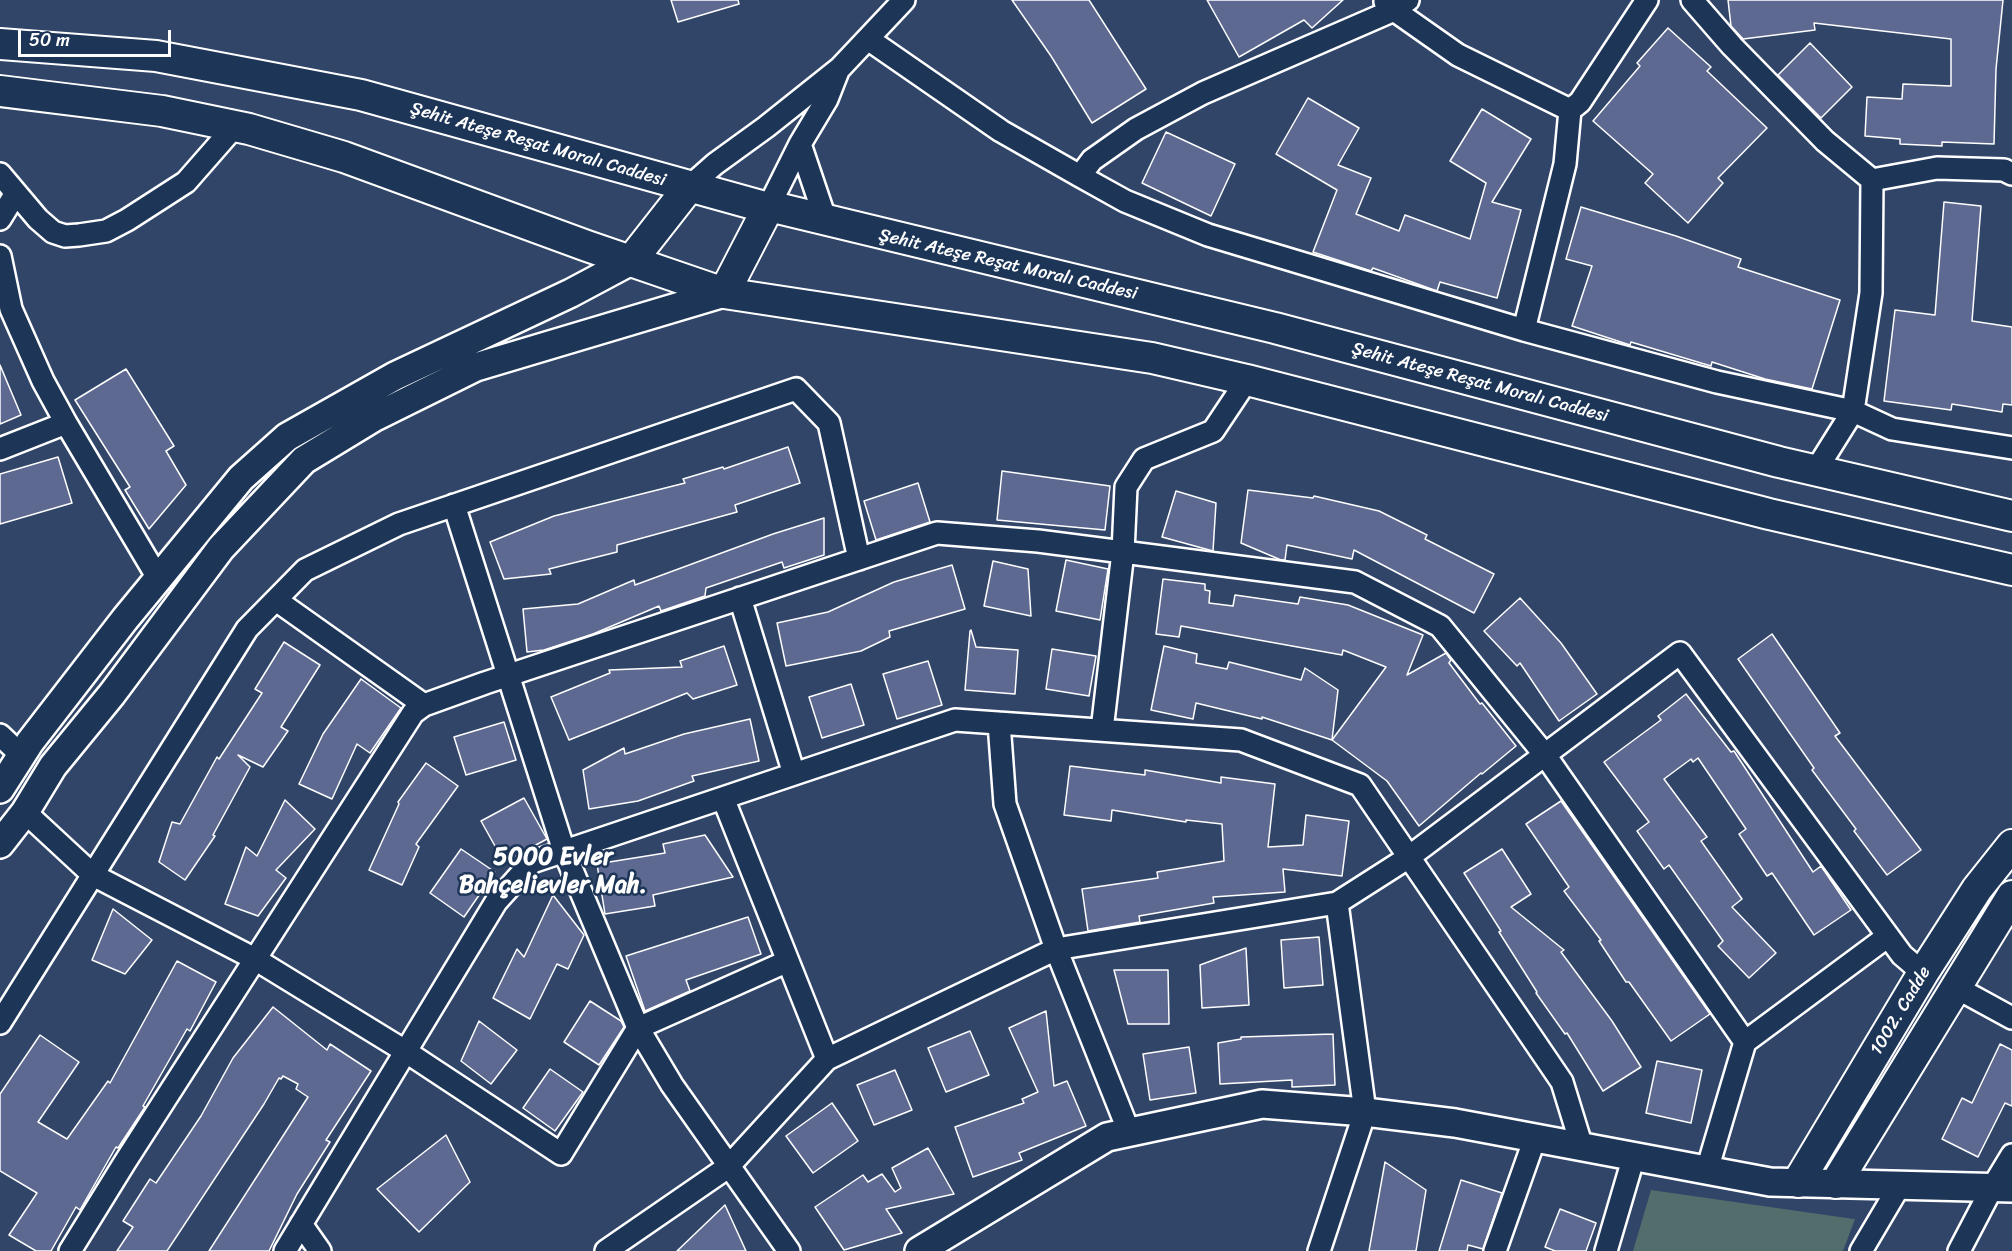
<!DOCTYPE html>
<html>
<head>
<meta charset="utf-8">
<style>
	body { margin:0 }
	#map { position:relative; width:2012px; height:1251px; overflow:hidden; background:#304568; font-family:Sriracha,sans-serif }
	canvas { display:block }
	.scale { position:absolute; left:18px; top:30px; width:153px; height:27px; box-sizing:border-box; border:3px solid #fff; border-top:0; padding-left:8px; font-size:18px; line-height:21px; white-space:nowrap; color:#fff; -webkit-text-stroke:4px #1d3557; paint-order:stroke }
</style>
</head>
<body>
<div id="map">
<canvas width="2012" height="1251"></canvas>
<div class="scale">50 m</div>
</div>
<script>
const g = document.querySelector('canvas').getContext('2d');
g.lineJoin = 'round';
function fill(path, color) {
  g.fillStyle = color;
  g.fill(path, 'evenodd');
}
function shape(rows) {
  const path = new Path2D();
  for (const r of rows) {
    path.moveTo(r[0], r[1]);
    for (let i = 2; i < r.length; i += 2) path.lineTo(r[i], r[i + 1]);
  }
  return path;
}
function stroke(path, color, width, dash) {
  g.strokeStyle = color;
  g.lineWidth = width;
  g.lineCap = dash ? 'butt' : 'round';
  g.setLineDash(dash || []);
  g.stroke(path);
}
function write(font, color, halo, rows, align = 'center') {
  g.font = font + ' Sriracha,sans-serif';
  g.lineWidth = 5;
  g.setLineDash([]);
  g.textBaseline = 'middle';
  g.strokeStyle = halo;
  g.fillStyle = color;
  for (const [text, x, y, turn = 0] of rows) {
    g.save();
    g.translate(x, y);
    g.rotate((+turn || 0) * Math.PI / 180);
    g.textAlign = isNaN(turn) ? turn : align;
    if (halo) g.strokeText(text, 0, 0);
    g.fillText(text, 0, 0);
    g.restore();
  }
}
fill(shape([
	[1651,1190,1854,1219,1855,1219,1843,1251,1633,1251]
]), '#516e6c');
const building = shape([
	[671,0,738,0,739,4,678,22,671,0],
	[1012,0,1089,0,1146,89,1092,123,1051,56,1012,0],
	[1207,0,1343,0,1312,28,1304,20,1239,57,1207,0],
	[1728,0,2003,0,1996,69,1994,144,1942,142,1942,146,1900,144,1900,139,1865,136,1867,97,1902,99,1903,84,1951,86,1951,39,1814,23,1815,30,1743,39,1731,26,1728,0],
	[1668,28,1711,67,1707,71,1767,128,1718,178,1723,183,1688,223,1645,183,1653,174,1593,121,1640,66,1637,63,1668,28],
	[1810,43,1852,87,1821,118,1778,75,1810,43],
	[1308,98,1359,128,1338,165,1371,178,1356,214,1399,231,1405,215,1470,239,1486,183,1450,161,1482,109,1531,139,1492,202,1521,210,1497,298,1440,282,1437,291,1373,268,1371,271,1313,252,1337,190,1276,154,1308,98],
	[1166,132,1235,164,1211,216,1142,183,1166,132],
	[1944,202,1981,206,1972,321,2012,327,2012,405,2003,404,2002,412,1952,404,1951,410,1884,401,1895,310,1935,315,1944,202],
	[1581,207,1676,236,1741,259,1738,267,1840,300,1812,389,1765,379,1712,362,1711,366,1631,342,1630,345,1572,326,1592,266,1566,259,1581,207],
	[0,365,21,415,0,424,0,365],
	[126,369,174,446,166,451,186,485,149,529,125,490,130,487,75,400,126,369],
	[788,447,800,483,735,505,737,512,617,545,617,552,549,569,551,574,504,579,490,542,554,516,685,483,683,479,723,467,724,469,788,447],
	[58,457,72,503,0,524,0,474,58,457],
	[1002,471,1110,486,1105,530,997,520,1002,471],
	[918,483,930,522,876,540,864,501,918,483],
	[1248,490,1313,498,1314,496,1379,511,1427,535,1425,539,1494,574,1474,613,1354,550,1352,559,1287,545,1285,560,1281,560,1241,543,1248,490],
	[1176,491,1216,503,1213,551,1162,537,1176,491],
	[824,518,824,555,784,568,782,562,706,588,705,596,702,597,661,611,659,606,593,634,544,650,527,652,523,609,578,604,634,580,635,585,773,534,824,518],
	[1066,560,1108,569,1100,620,1056,611,1066,560],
	[993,561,1028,569,1031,616,984,606,993,561],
	[952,565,965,609,889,631,890,637,861,651,786,666,777,623,828,612,894,582,952,565],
	[1163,579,1205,584,1205,590,1210,591,1209,603,1233,606,1235,595,1298,604,1300,597,1348,605,1423,635,1407,675,1446,653,1451,660,1449,663,1480,704,1482,703,1516,746,1482,774,1481,773,1419,826,1387,781,1332,740,1386,667,1343,650,1342,655,1181,626,1179,637,1156,634,1163,579],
	[1520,598,1561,643,1597,694,1559,721,1520,663,1517,666,1484,631,1520,598],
	[971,630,976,647,1018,650,1015,694,965,690,970,631,971,630],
	[1772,634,1840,733,1835,736,1921,850,1887,875,1854,831,1856,829,1812,770,1814,768,1738,659,1772,634],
	[284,642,320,665,281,727,288,731,263,767,238,755,250,767,213,835,215,836,185,880,159,862,172,822,180,824,217,757,219,759,262,693,255,689,284,642],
	[724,646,737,685,693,699,687,693,569,740,551,697,610,673,609,670,682,667,680,661,724,646],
	[1164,646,1197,654,1196,663,1227,669,1229,662,1301,680,1305,668,1338,690,1332,740,1262,717,1262,719,1196,703,1193,719,1151,710,1164,646],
	[1052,649,1096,656,1089,696,1046,689,1052,649],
	[928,661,942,705,897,719,883,674,928,661],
	[361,679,401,708,370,753,357,744,332,799,299,784,323,734,361,679],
	[851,684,864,725,822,738,809,697,851,684],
	[1686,694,1731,752,1734,751,1813,872,1821,866,1851,910,1814,935,1772,873,1767,876,1739,834,1746,829,1698,758,1693,762,1691,759,1664,779,1707,837,1701,841,1742,899,1732,907,1776,953,1749,978,1718,946,1723,941,1669,865,1664,869,1637,831,1649,822,1604,762,1661,720,1658,716,1686,694],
	[750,719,759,761,692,776,694,781,638,801,589,809,583,770,624,748,625,754,684,734,750,719],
	[504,722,516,760,466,775,454,737,504,722],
	[426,763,458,786,416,844,419,847,402,885,369,870,399,804,398,802,426,763],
	[1070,766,1145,775,1145,770,1221,783,1221,777,1275,784,1268,847,1303,845,1306,815,1349,821,1342,876,1283,869,1285,892,1213,897,1214,903,1139,916,1140,922,1088,931,1082,889,1158,878,1157,872,1224,861,1222,824,1186,820,1186,822,1112,810,1111,821,1064,815,1070,766],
	[524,798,547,839,504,862,481,821,524,798],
	[285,800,315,829,276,870,286,878,258,916,225,904,246,847,257,856,285,800],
	[1561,801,1710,1014,1671,1041,1629,982,1626,982,1599,941,1601,940,1564,891,1569,887,1526,824,1561,801],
	[705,835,733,877,653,895,655,906,605,914,597,864,665,853,663,844,705,835],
	[461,849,495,872,464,917,430,893,461,849],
	[1502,849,1531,894,1511,907,1564,950,1561,952,1612,1021,1641,1067,1603,1091,1567,1033,1565,1034,1536,993,1537,992,1499,932,1501,931,1464,873,1502,849],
	[553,895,584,935,568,969,557,964,530,1019,493,998,517,949,524,957,553,895],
	[113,909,152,940,125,974,92,960,113,909],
	[748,917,761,954,686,980,690,991,645,1011,626,956,748,917],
	[1319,937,1323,985,1284,988,1281,940,1319,937],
	[1246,948,1249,1005,1202,1008,1200,965,1246,948],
	[177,961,216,982,190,1031,187,1029,143,1106,145,1107,118,1148,116,1147,80,1210,76,1207,51,1251,36,1251,9,1235,37,1193,0,1171,0,1094,40,1035,79,1062,38,1122,67,1139,108,1081,110,1083,177,961],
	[1114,970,1168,970,1169,1024,1128,1024,1114,970],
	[590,1001,621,1021,624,1027,599,1065,564,1042,590,1001],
	[273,1007,327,1050,330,1044,371,1071,326,1140,330,1142,297,1194,269,1251,209,1251,308,1097,296,1089,298,1084,283,1076,281,1079,279,1078,264,1104,167,1251,117,1251,133,1227,123,1221,150,1179,156,1183,201,1116,233,1058,273,1007],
	[1046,1011,1054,1086,1067,1081,1086,1126,1019,1153,1022,1160,973,1177,955,1127,1024,1103,1022,1099,1038,1092,1009,1028,1046,1011],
	[479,1021,517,1050,491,1084,461,1061,479,1021],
	[970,1031,989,1075,946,1092,928,1048,970,1031],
	[1333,1034,1335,1085,1292,1087,1292,1080,1220,1084,1218,1043,1241,1039,1241,1037,1333,1034],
	[2000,1044,2012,1050,2012,1106,2005,1103,1978,1157,1942,1139,1962,1098,1972,1103,2000,1044],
	[1189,1047,1196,1093,1150,1100,1143,1054,1189,1047],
	[1657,1061,1702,1070,1691,1123,1646,1113,1657,1061],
	[550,1069,583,1092,555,1131,523,1108,550,1069],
	[895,1070,912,1110,874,1125,857,1085,895,1070],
	[832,1103,858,1141,813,1173,786,1136,832,1103],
	[446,1135,470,1182,419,1232,377,1189,446,1135],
	[928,1148,954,1194,886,1209,902,1233,844,1250,815,1207,863,1175,868,1182,882,1174,895,1192,901,1188,892,1168,928,1148],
	[1385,1162,1426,1190,1416,1251,1369,1251,1385,1162],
	[1461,1180,1502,1193,1483,1249,1468,1245,1467,1251,1439,1251,1461,1180],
	[725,1205,746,1251,677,1251,725,1205],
	[1560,1209,1596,1223,1586,1251,1555,1251,1545,1247,1560,1209]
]);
fill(building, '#5d6991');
stroke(building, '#fff', 1.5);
const minor = shape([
	[1692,0,1732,46,1825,141,1872,180],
	[1385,2,1394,10,1458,55,1570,110],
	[868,39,1001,131,1080,176,1125,201,1208,235,1524,330,1717,382,1853,411,1892,429,2012,448],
	[800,144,826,221],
	[0,174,38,219,53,232,65,236,79,235,106,231,127,220,186,182,235,126],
	[1080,176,1092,160,1136,129,1203,93,1394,10,1408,0],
	[1872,180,1937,168,2004,170,2012,174],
	[689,187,715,164,766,127,840,68,904,0],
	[768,208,800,144,827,99,838,71],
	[0,219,16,193],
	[0,256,11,309,43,381,66,423,158,578],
	[1524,330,1565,164,1570,110,1580,102,1647,0],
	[0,449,66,423],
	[1816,470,1853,411,1871,293,1872,180],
	[454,505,564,851,638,1028,672,1085,789,1251],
	[740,598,794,774],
	[276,600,424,705],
	[999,723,1005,804,1056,949,1129,1132],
	[1102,730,1123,552,1126,487,1144,459,1213,431,1247,380],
	[0,735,21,755],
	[723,798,827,1059],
	[25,812,93,875,255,959,405,1051,561,1154,638,1028,788,961],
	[1957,988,2012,1018],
	[0,1023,247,629,305,570,399,524,796,389,829,423,859,559],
	[1745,1042,1888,936],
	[301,1224,320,1251],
	[70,1251,125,1162,413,713,424,705,485,683,937,533,1038,541,1355,582,1440,626,1545,755,1745,1042,1707,1170],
	[285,1251,496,902,532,862,955,720,1241,740,1360,785,1562,1082,1582,1147],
	[606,1251,728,1167,827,1059,1056,949,1337,903,1409,857,1680,653,1902,955,1923,973],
	[1319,1251,1365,1112,1337,903],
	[1495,1251,1535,1138],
	[1606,1251,1634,1156],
	[1861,1251,1900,1185],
	[1959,1251,1992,1188,2012,1155]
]);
const tertiary = shape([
	[0,789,30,742,125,619,241,478,287,437,395,376,571,293,631,261],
	[0,844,25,812,53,766,112,694,221,548,304,460,373,418,476,367,724,293],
	[919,1251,1107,1137,1262,1104,1365,1112,1455,1123,1770,1182,2012,1188]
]);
const secondary = shape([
	[0,44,156,56,361,95,768,208,773,207,1275,328,1779,462,2012,516],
	[0,91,162,111,249,129,344,157,587,246,724,293,1152,358,1247,380,1769,514,2012,570],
	[631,261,689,187],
	[724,293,768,208],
	[1798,1182,1923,973,1977,889,2012,845],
	[1836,1183,2012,896]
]);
stroke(minor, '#fff', 26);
stroke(tertiary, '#fff', 32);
stroke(secondary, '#fff', 34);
stroke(minor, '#1d3557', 21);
stroke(tertiary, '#1d3557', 27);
stroke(secondary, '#1d3557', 30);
write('18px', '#fff', '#1d3557', [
	["Şehit Ateşe Reşat Moralı Caddesi",538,145,16],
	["Şehit Ateşe Reşat Moralı Caddesi",1008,265,13],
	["Şehit Ateşe Reşat Moralı Caddesi",1480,383,15],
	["1002. Cadde",1901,1011,-59]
]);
write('bold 24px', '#fff', '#1d3557', [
	["5000 Evler",553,858],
	["Bahçelievler Mah.",553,886]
]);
</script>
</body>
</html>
